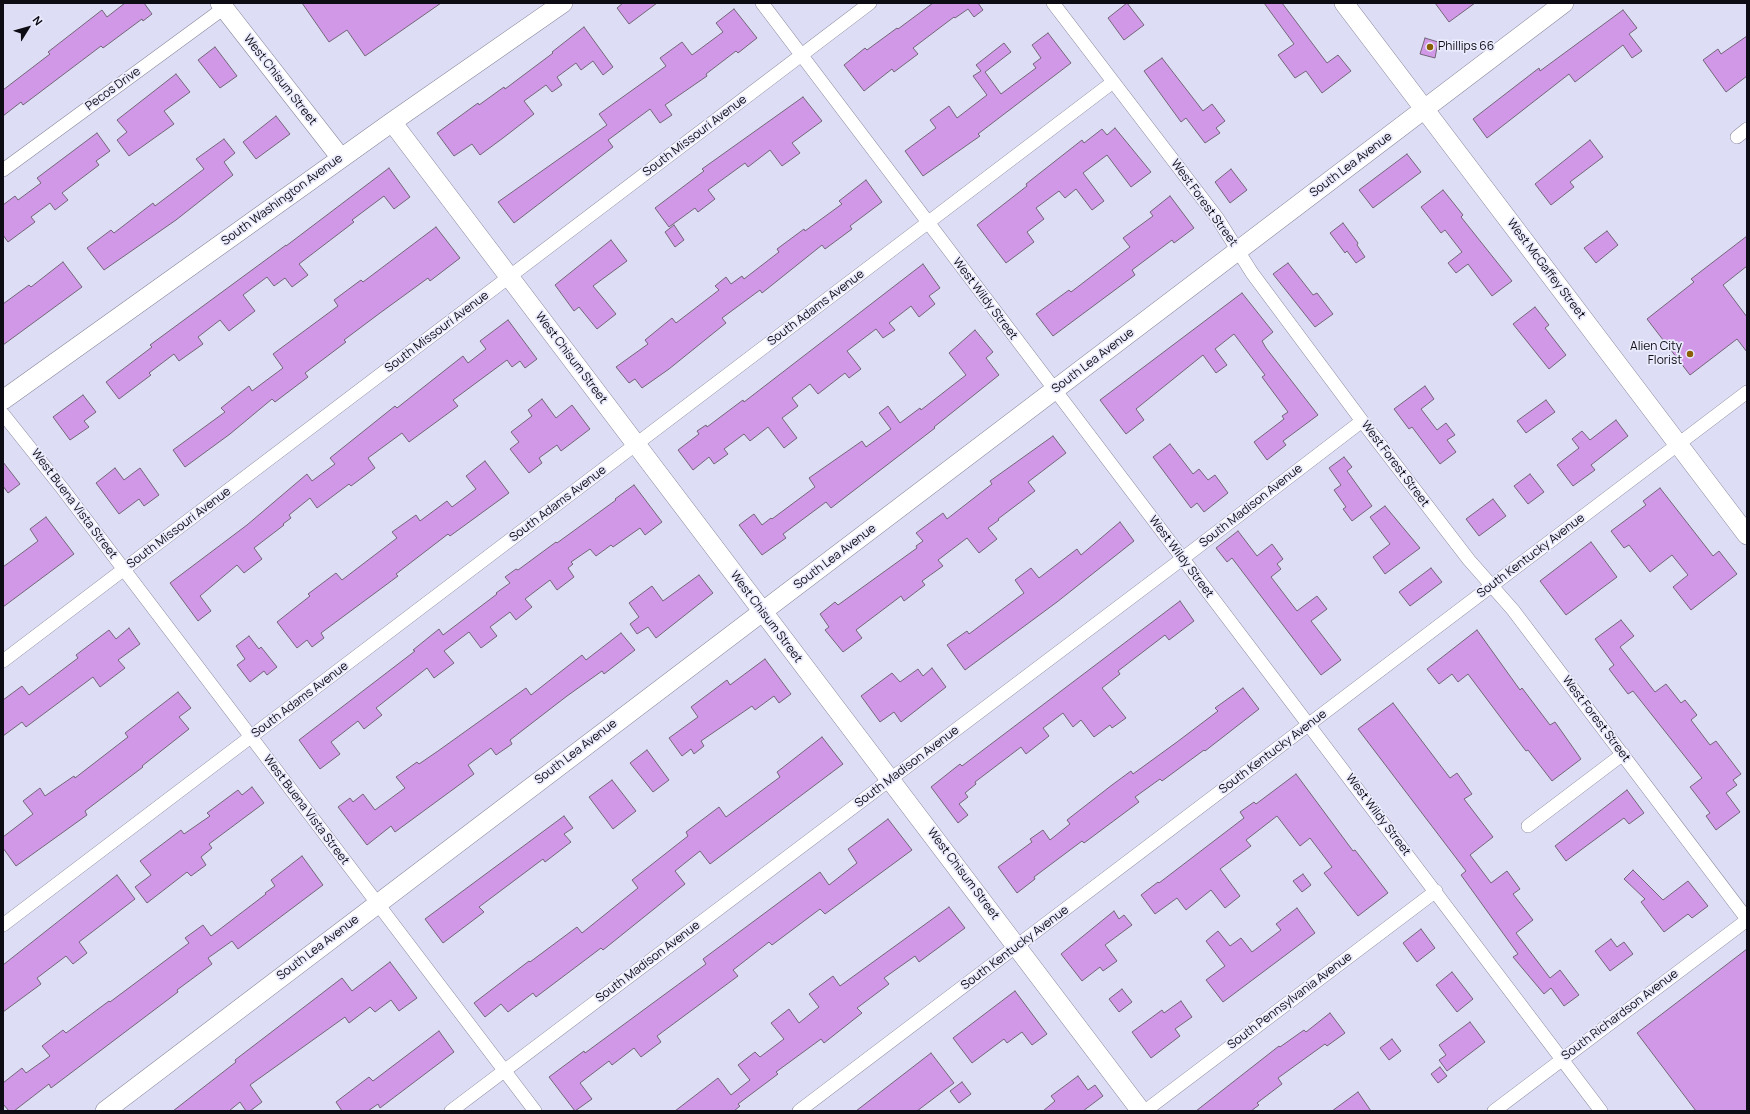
<!DOCTYPE html>
<html>
<head>
<meta charset="utf-8">
<style>
	body { margin:0 }
	#map { position:relative; width:1750px; height:1114px; overflow:hidden; background:#ddddf5; font-family:Manrope,sans-serif }
	canvas { display:block }
	.frame { position:absolute; inset:0; border:4px solid #0d0c14; pointer-events:none }
	.north { position:absolute; left:8px; top:8px; width:40px; height:40px; -webkit-text-stroke:3px #ebebfe; paint-order:stroke; rotate:53deg; font-size:11px; font-weight:700; line-height:16px; text-align:center; color:#0d0c14 }
	.north::after { content:''; display:block; margin:auto; width:14px; height:18px; background:#0d0c14; clip-path:polygon(50% 0,100% 100%,50% 72%,0 100%) }
</style>
</head>
<body>
<div id="map">
<canvas width="1750" height="1114"></canvas>
<div class="frame"></div>
<div class="north">N</div>
</div>
<script>
const g = document.querySelector('canvas').getContext('2d');
g.lineJoin = 'round';
function fill(path, color) {
  g.fillStyle = color;
  g.fill(path, 'evenodd');
}
function shape(rows) {
  const path = new Path2D();
  for (const r of rows) {
    path.moveTo(r[0], r[1]);
    for (let i = 2; i < r.length; i += 2) path.lineTo(r[i], r[i + 1]);
  }
  return path;
}
function stroke(path, color, width, dash) {
  g.strokeStyle = color;
  g.lineWidth = width;
  g.lineCap = dash ? 'butt' : 'round';
  g.setLineDash(dash || []);
  g.stroke(path);
}
function write(font, color, halo, rows, align = 'center') {
  g.font = font + ' Manrope,sans-serif';
  g.lineWidth = 3.5;
  g.setLineDash([]);
  g.textBaseline = 'middle';
  g.strokeStyle = halo;
  g.fillStyle = color;
  for (const [text, x, y, turn = 0] of rows) {
    g.save();
    g.translate(x, y);
    g.rotate((+turn || 0) * Math.PI / 180);
    g.textAlign = isNaN(turn) ? turn : align;
    if (halo) g.strokeText(text, 0, 0);
    g.fillText(text, 0, 0);
    g.restore();
  }
}
const building = shape([
	[125,3,144,3,152,14,143,21,142,19,103,48,101,46,23,105,21,102,3,116,3,90,50,54,48,52,102,10,107,17,125,3],
	[302,3,441,3,365,56,347,30,329,42,302,3],
	[623,3,657,3,629,24,617,8,623,3],
	[933,3,978,3,983,10,974,17,968,9,955,18,954,17,913,48,918,54,894,72,892,69,864,91,844,65,865,48,867,50,897,28,898,29,933,3],
	[1127,3,1144,25,1124,40,1108,18,1127,3],
	[1264,3,1282,3,1327,63,1338,55,1351,71,1322,93,1306,71,1295,78,1278,55,1294,44,1264,3],
	[1435,3,1475,3,1449,22,1435,3],
	[734,9,757,38,738,53,736,51,706,74,707,76,665,105,672,115,660,123,650,109,608,140,613,147,514,223,498,202,607,125,599,114,666,66,660,58,682,42,692,55,723,32,716,23,734,9],
	[1623,10,1637,28,1629,34,1642,51,1632,58,1623,45,1575,82,1569,74,1487,138,1473,119,1539,68,1540,71,1623,10],
	[584,27,613,67,603,75,593,61,581,70,576,63,557,77,562,85,552,92,546,85,524,101,534,114,503,138,480,155,472,144,454,156,437,133,478,103,479,105,504,87,505,89,553,53,552,52,584,27],
	[1048,33,1071,63,978,134,980,136,923,176,905,151,936,128,930,120,949,106,957,118,987,95,973,76,981,71,976,65,1004,43,1011,52,985,72,1001,94,1036,68,1033,64,1041,58,1032,45,1048,33],
	[1747,36,1747,76,1726,92,1703,60,1718,49,1721,54,1747,36],
	[1425,38,1438,42,1435,58,1420,54,1425,38],
	[215,47,237,76,220,88,198,60,215,47],
	[1162,58,1203,111,1212,104,1225,121,1216,128,1220,133,1205,143,1186,118,1181,122,1144,71,1162,58],
	[176,74,190,92,164,111,174,124,129,156,117,140,127,132,117,120,176,74],
	[803,97,822,121,792,143,800,153,782,166,770,150,748,167,745,163,708,190,715,199,698,212,695,208,669,227,655,208,704,171,702,169,803,97],
	[276,116,290,134,256,159,243,142,276,116],
	[1115,128,1151,172,1131,187,1107,155,1083,173,1104,201,1092,210,1076,189,1065,198,1059,191,1036,208,1044,219,1027,232,1034,242,1006,263,977,225,1027,186,1026,184,1082,140,1084,143,1102,129,1107,135,1115,128],
	[97,133,110,151,96,161,99,165,62,193,68,200,55,210,50,203,31,217,35,222,8,242,3,235,3,205,15,196,18,200,41,183,37,178,97,133],
	[224,139,235,153,224,162,233,175,176,220,104,270,87,248,111,230,114,233,153,203,155,206,204,169,196,159,224,139],
	[1590,140,1603,157,1570,182,1574,187,1551,205,1535,184,1590,140],
	[1407,154,1421,172,1373,208,1359,190,1407,154],
	[389,168,410,197,394,209,384,196,352,220,354,222,299,264,308,275,292,287,285,278,274,286,267,277,243,295,255,311,229,331,220,320,198,337,203,344,179,361,174,354,149,373,151,375,119,399,106,382,152,347,150,345,286,245,286,246,389,168],
	[1231,169,1247,190,1230,203,1215,182,1231,169],
	[866,180,882,202,850,226,852,229,825,249,822,245,762,293,760,290,722,318,726,323,669,369,642,388,635,379,629,383,616,367,648,344,645,340,672,318,676,323,719,290,715,286,726,277,731,284,742,276,744,279,779,252,777,249,804,229,805,231,842,204,839,201,866,180],
	[1443,190,1463,215,1461,217,1512,281,1492,296,1468,264,1456,273,1448,263,1462,252,1445,230,1441,233,1421,207,1443,190],
	[1170,196,1194,228,1174,243,1172,240,1132,270,1135,275,1053,336,1036,314,1069,290,1071,292,1130,247,1123,238,1153,216,1150,212,1170,196],
	[1343,223,1358,243,1357,245,1365,257,1356,263,1347,251,1345,253,1330,233,1343,223],
	[674,225,684,240,675,247,665,232,674,225],
	[436,227,460,258,430,281,428,278,380,313,344,340,346,342,305,373,308,377,275,402,272,399,230,434,185,467,173,450,225,412,221,408,249,386,252,391,283,368,273,354,338,306,334,300,361,280,363,282,436,227],
	[1607,231,1618,245,1596,263,1584,248,1607,231],
	[1747,236,1747,266,1723,285,1747,317,1747,352,1737,339,1690,375,1647,319,1694,282,1691,279,1747,236],
	[611,240,627,261,593,286,616,314,597,329,579,307,574,311,555,285,611,240],
	[63,262,82,287,3,345,3,304,29,285,31,287,63,262],
	[1288,263,1313,295,1317,293,1333,314,1315,327,1273,274,1288,263],
	[923,264,940,288,929,296,935,304,919,317,911,306,889,323,895,330,883,338,876,329,847,351,861,369,849,378,845,373,818,394,810,384,792,398,798,406,782,418,797,438,784,448,768,427,750,441,744,434,724,449,728,454,714,464,709,457,693,470,678,450,699,434,697,431,706,425,707,427,743,400,744,402,923,264],
	[1242,293,1273,332,1262,341,1266,348,1318,415,1283,441,1286,445,1267,460,1254,442,1284,419,1282,416,1288,412,1262,377,1265,375,1234,334,1215,349,1227,365,1216,373,1203,355,1136,409,1144,420,1126,434,1100,400,1242,293],
	[1535,307,1549,325,1545,328,1566,355,1549,369,1513,324,1535,307],
	[508,320,537,359,525,368,520,361,512,367,507,360,453,400,458,406,409,442,402,433,368,458,375,468,351,486,349,484,317,508,310,498,289,515,291,518,283,524,284,525,254,548,262,559,244,573,237,565,200,596,211,611,198,621,170,583,247,525,307,474,312,481,335,464,330,458,395,406,397,408,463,356,468,363,486,349,480,341,508,320],
	[975,330,993,352,986,358,999,375,934,427,935,428,831,508,826,502,783,534,786,538,762,555,739,525,754,514,762,525,771,518,772,519,815,487,809,478,862,441,866,447,891,429,879,413,888,406,900,423,920,408,921,410,966,375,949,353,975,330],
	[1425,386,1434,399,1421,409,1437,430,1446,423,1455,435,1447,440,1456,452,1440,464,1412,427,1409,429,1394,409,1425,386],
	[83,395,96,412,84,421,89,427,70,440,53,417,83,395],
	[542,399,556,418,572,405,590,429,561,451,557,445,539,458,542,463,529,473,510,449,519,442,511,432,532,416,528,410,542,399],
	[1546,400,1555,412,1526,433,1517,421,1546,400],
	[1616,420,1628,436,1591,465,1595,470,1573,486,1557,465,1579,448,1572,439,1582,431,1590,440,1616,420],
	[1053,436,1066,453,1028,482,1035,491,998,519,999,520,988,528,997,539,979,553,967,538,938,560,943,566,922,581,925,585,904,601,901,596,856,630,862,638,843,652,825,630,829,627,820,614,835,602,838,605,917,548,916,546,923,541,916,533,943,513,947,519,992,484,990,481,1053,436],
	[1170,444,1193,474,1199,469,1208,480,1215,475,1228,493,1204,512,1197,503,1191,508,1153,457,1170,444],
	[1344,457,1352,467,1347,471,1372,506,1352,521,1343,509,1346,507,1334,490,1341,485,1329,468,1344,457],
	[485,461,509,493,450,536,448,534,396,574,398,576,321,633,324,638,312,647,307,640,297,648,277,622,310,596,308,594,336,573,342,580,397,538,392,532,416,515,420,521,447,501,452,507,476,489,466,476,485,461],
	[3,462,20,484,8,493,3,486,3,462],
	[115,468,124,480,140,468,159,495,144,506,139,499,119,514,96,483,115,468],
	[1530,474,1544,492,1528,504,1514,486,1530,474],
	[634,485,662,522,645,535,640,528,613,547,611,545,596,556,590,549,571,562,573,564,568,568,574,577,557,590,550,580,525,599,532,607,516,620,510,612,490,627,497,636,481,648,469,632,444,651,454,663,434,678,427,668,376,708,382,715,364,729,358,721,331,742,340,754,320,769,299,740,415,651,413,650,439,629,443,635,497,594,496,593,510,583,505,577,516,569,518,570,556,542,557,543,616,500,615,499,634,485],
	[1660,488,1713,556,1719,551,1737,574,1691,610,1673,587,1688,575,1672,555,1650,572,1629,545,1624,548,1611,531,1646,505,1643,501,1660,488],
	[1493,499,1506,516,1479,536,1466,519,1493,499],
	[1385,506,1420,548,1385,574,1373,557,1390,544,1370,517,1385,506],
	[46,517,74,554,3,607,3,567,38,541,30,529,46,517],
	[1120,522,1134,541,1057,602,965,670,947,645,967,631,969,634,1024,593,1015,580,1031,568,1039,578,1077,549,1081,555,1120,522],
	[1238,531,1257,556,1272,544,1283,559,1277,564,1281,569,1271,577,1297,611,1317,596,1327,609,1311,621,1341,660,1321,675,1232,558,1227,562,1216,548,1238,531],
	[1591,542,1617,577,1566,615,1540,581,1591,542],
	[1431,568,1442,582,1410,606,1399,592,1431,568],
	[699,575,713,593,656,638,648,627,637,634,630,624,639,617,629,603,652,586,663,601,699,575],
	[1180,601,1194,621,1169,640,1165,635,1118,671,1120,674,1102,688,1126,718,1112,728,1110,725,1094,737,1081,720,1073,727,1063,713,1043,728,1049,736,1026,754,1021,747,975,782,976,784,965,793,968,797,959,804,968,815,958,823,931,787,960,764,962,766,1180,601],
	[1621,620,1634,636,1620,647,1655,692,1666,684,1681,703,1685,700,1697,715,1691,720,1710,745,1716,741,1741,774,1733,780,1737,785,1726,793,1740,812,1716,830,1706,816,1710,813,1690,787,1702,778,1633,691,1628,694,1609,669,1614,665,1595,639,1621,620],
	[129,628,140,644,118,660,125,668,100,687,93,677,26,727,22,722,3,736,3,700,22,686,29,695,78,658,76,655,109,630,116,639,129,628],
	[1477,630,1520,690,1522,688,1550,725,1555,722,1581,759,1552,781,1528,750,1526,751,1510,730,1468,674,1458,682,1452,674,1439,684,1427,669,1477,630],
	[621,633,635,650,604,674,602,671,567,696,510,740,512,744,496,755,491,748,468,765,474,774,395,832,391,826,367,845,338,807,350,798,353,802,363,794,375,810,405,788,396,777,417,762,419,764,438,751,526,688,531,695,582,655,586,660,621,633],
	[249,636,259,649,261,647,277,667,267,675,264,671,250,682,237,665,245,659,236,646,249,636],
	[765,659,791,694,779,703,774,696,755,710,752,706,701,741,704,746,694,754,691,749,682,756,669,738,698,717,691,707,727,680,730,685,765,659],
	[932,668,946,687,901,722,894,712,880,722,861,696,892,673,900,682,918,669,923,676,932,668],
	[1243,688,1259,709,1205,751,1204,750,1162,781,1160,779,1135,797,1139,802,1084,843,1082,841,1034,877,1035,879,1017,893,998,867,1032,842,1030,839,1043,830,1050,840,1070,824,1067,820,1112,785,1131,771,1133,774,1177,742,1218,711,1215,708,1243,688],
	[178,692,191,708,179,717,189,729,142,766,143,767,85,811,87,815,16,866,3,848,3,837,33,814,23,801,40,788,45,796,74,776,75,778,128,737,125,733,178,692],
	[1393,703,1450,778,1457,773,1472,794,1464,799,1493,837,1470,855,1491,883,1507,871,1520,889,1513,894,1533,920,1516,933,1550,978,1560,970,1579,995,1564,1006,1551,988,1544,994,1513,957,1518,954,1461,875,1466,871,1358,729,1393,703],
	[822,737,843,764,710,864,700,851,675,871,685,884,603,950,601,948,536,997,533,993,508,1012,501,1004,485,1017,474,1003,529,961,530,962,577,927,582,933,638,888,632,880,688,836,686,832,719,807,726,817,780,777,777,772,822,737],
	[647,750,669,780,653,792,630,763,647,750],
	[1296,774,1353,851,1355,850,1388,893,1358,916,1324,873,1332,867,1310,838,1300,846,1277,816,1246,840,1251,846,1220,869,1240,896,1225,908,1211,890,1186,910,1177,898,1155,914,1141,895,1158,882,1159,883,1244,818,1240,812,1254,802,1256,804,1296,774],
	[612,780,636,811,613,829,589,797,612,780],
	[252,787,264,803,209,844,212,848,201,857,206,865,191,876,187,872,147,903,135,887,151,875,140,861,181,830,184,834,210,816,207,813,238,790,242,795,252,787],
	[1627,790,1644,813,1629,824,1624,818,1566,861,1555,846,1627,790],
	[564,816,573,828,564,834,571,842,545,862,543,859,479,907,484,912,443,943,425,919,564,816],
	[888,819,912,850,825,914,820,909,772,945,769,942,733,970,738,976,657,1036,661,1042,641,1057,634,1048,612,1065,609,1061,580,1083,592,1099,575,1111,549,1077,584,1051,585,1053,706,964,703,959,820,872,829,885,857,863,848,849,888,819],
	[302,856,323,885,238,949,232,941,208,958,212,964,177,990,178,992,51,1088,49,1084,14,1111,9,1111,3,1104,3,1083,22,1068,26,1073,50,1056,42,1046,63,1030,66,1033,109,1001,110,1002,189,943,185,938,203,925,211,936,266,894,265,893,275,886,271,880,302,856],
	[1633,870,1663,900,1688,881,1708,906,1692,918,1688,914,1664,932,1641,902,1645,899,1624,879,1633,870],
	[1303,874,1311,885,1302,892,1293,881,1303,874],
	[117,875,135,899,79,942,87,953,73,964,66,956,37,978,41,984,3,1012,3,965,117,875],
	[949,907,965,928,919,962,915,956,884,978,889,984,857,1008,862,1013,824,1043,821,1039,776,1072,778,1074,738,1104,740,1106,734,1111,675,1111,718,1078,731,1095,750,1080,738,1065,755,1052,760,1057,784,1039,771,1023,789,1009,799,1023,819,1007,809,994,833,976,840,986,949,907],
	[1297,908,1315,933,1223,1002,1206,980,1225,966,1206,941,1218,931,1230,946,1241,938,1252,952,1281,930,1276,924,1297,908],
	[1114,911,1119,919,1124,915,1132,925,1105,945,1117,961,1103,971,1100,967,1082,981,1061,954,1114,911],
	[1421,929,1435,948,1417,962,1403,943,1421,929],
	[1611,939,1617,947,1624,942,1633,954,1610,971,1595,951,1611,939],
	[1747,949,1747,1111,1696,1111,1637,1033,1747,949],
	[390,962,417,998,399,1011,391,1000,375,1012,370,1007,349,1023,345,1017,250,1085,262,1102,250,1111,246,1111,240,1102,229,1111,173,1111,236,1062,235,1060,342,978,352,991,390,962],
	[1452,972,1473,999,1457,1012,1436,985,1452,972],
	[1122,989,1132,1002,1119,1012,1109,999,1122,989],
	[1015,991,1047,1034,1032,1045,1022,1032,1007,1043,1004,1039,972,1063,953,1038,1015,991],
	[1181,1001,1192,1017,1175,1029,1180,1036,1151,1058,1132,1032,1162,1010,1164,1013,1181,1001],
	[1330,1013,1345,1033,1327,1046,1325,1044,1278,1078,1282,1084,1257,1103,1259,1105,1251,1111,1196,1111,1279,1046,1280,1047,1304,1030,1306,1032,1330,1013],
	[1470,1022,1485,1042,1447,1071,1439,1060,1446,1055,1439,1045,1470,1022],
	[439,1031,454,1052,380,1108,378,1104,368,1111,342,1111,336,1102,369,1077,373,1081,439,1031],
	[1392,1039,1401,1051,1389,1060,1380,1048,1392,1039],
	[931,1053,954,1083,917,1111,856,1111,931,1053],
	[1440,1067,1447,1076,1438,1083,1431,1074,1440,1067],
	[1078,1076,1088,1090,1095,1085,1103,1096,1083,1111,1043,1111,1055,1101,1051,1096,1078,1076],
	[962,1082,971,1094,959,1103,950,1091,962,1082],
	[1358,1092,1371,1111,1332,1111,1358,1092]
]);
fill(building, '#d198e7');
stroke(building, '#736679', 1);
const street = shape([
	[762,3,1601,1111],
	[1053,3,1218,219,1252,273,1362,421,1469,560,1513,610,1747,919],
	[1737,137,1747,129],
	[3,170,224,8],
	[3,414,62,488,535,1111],
	[3,661,870,3],
	[1528,826,1623,754],
	[3,925,1113,82],
	[451,1111,1182,559,1362,421],
	[799,1111,1747,392],
	[1145,1111,1436,891],
	[1494,1111,1747,920]
]);
const secondary = shape([
	[220,3,341,158],
	[1344,3,1747,535],
	[392,122,1141,1111],
	[3,400,392,122,563,3],
	[105,1111,1564,3]
]);
stroke(street, '#89889e', 14);
stroke(secondary, '#89889e', 20);
stroke(street, '#fff', 13);
stroke(secondary, '#fff', 19);
for (const [x, y, r, color] of [
	[1430,47,4,"#8b5f03"],
	[1690,354,4,"#8b5f03"]
]) {
  const dot = new Path2D();
  dot.arc(x, y, r, 0, 2 * Math.PI);
  g.fillStyle = color;
  g.fill(dot);
  stroke(dot, '#ebebfe', 1.5);
}
write('12px', '#0d0c14', '#ebebfe', [
	["Phillips 66",1438,47],
	["Alien City",1682,347,"right"],
	["Florist",1682,361,"right"]
], 'left');
write('12px', '#0d0c14', '#ebebfe', [
	["West Chisum Street",280,80,52],
	["Pecos Drive",113,89,-36],
	["South Missouri Avenue",695,136,-37],
	["South Lea Avenue",1351,165,-37],
	["South Washington Avenue",282,200,-36],
	["West Forest Street",1204,203,54],
	["West McGaffey Street",1546,269,53],
	["West Wildy Street",985,299,53],
	["South Adams Avenue",816,308,-37],
	["South Missouri Avenue",437,332,-37],
	["West Chisum Street",571,358,53],
	["South Lea Avenue",1093,361,-37],
	["West Forest Street",1395,464,53],
	["West Buena Vista Street",74,504,53],
	["South Adams Avenue",558,504,-37],
	["South Madison Avenue",1251,506,-38],
	["South Missouri Avenue",179,528,-37],
	["South Kentucky Avenue",1531,556,-37],
	["South Lea Avenue",835,557,-37],
	["West Wildy Street",1181,557,53],
	["West Chisum Street",766,617,53],
	["South Adams Avenue",300,700,-37],
	["West Forest Street",1596,719,53],
	["South Lea Avenue",576,752,-37],
	["South Kentucky Avenue",1273,752,-37],
	["South Madison Avenue",907,767,-37],
	["West Buena Vista Street",306,810,53],
	["West Wildy Street",1378,815,53],
	["West Chisum Street",963,874,53],
	["South Lea Avenue",318,948,-37],
	["South Kentucky Avenue",1015,948,-37],
	["South Madison Avenue",648,962,-37],
	["South Pennsylvania Avenue",1290,1001,-37],
	["South Richardson Avenue",1620,1015,-37]
]);
</script>
</body>
</html>
